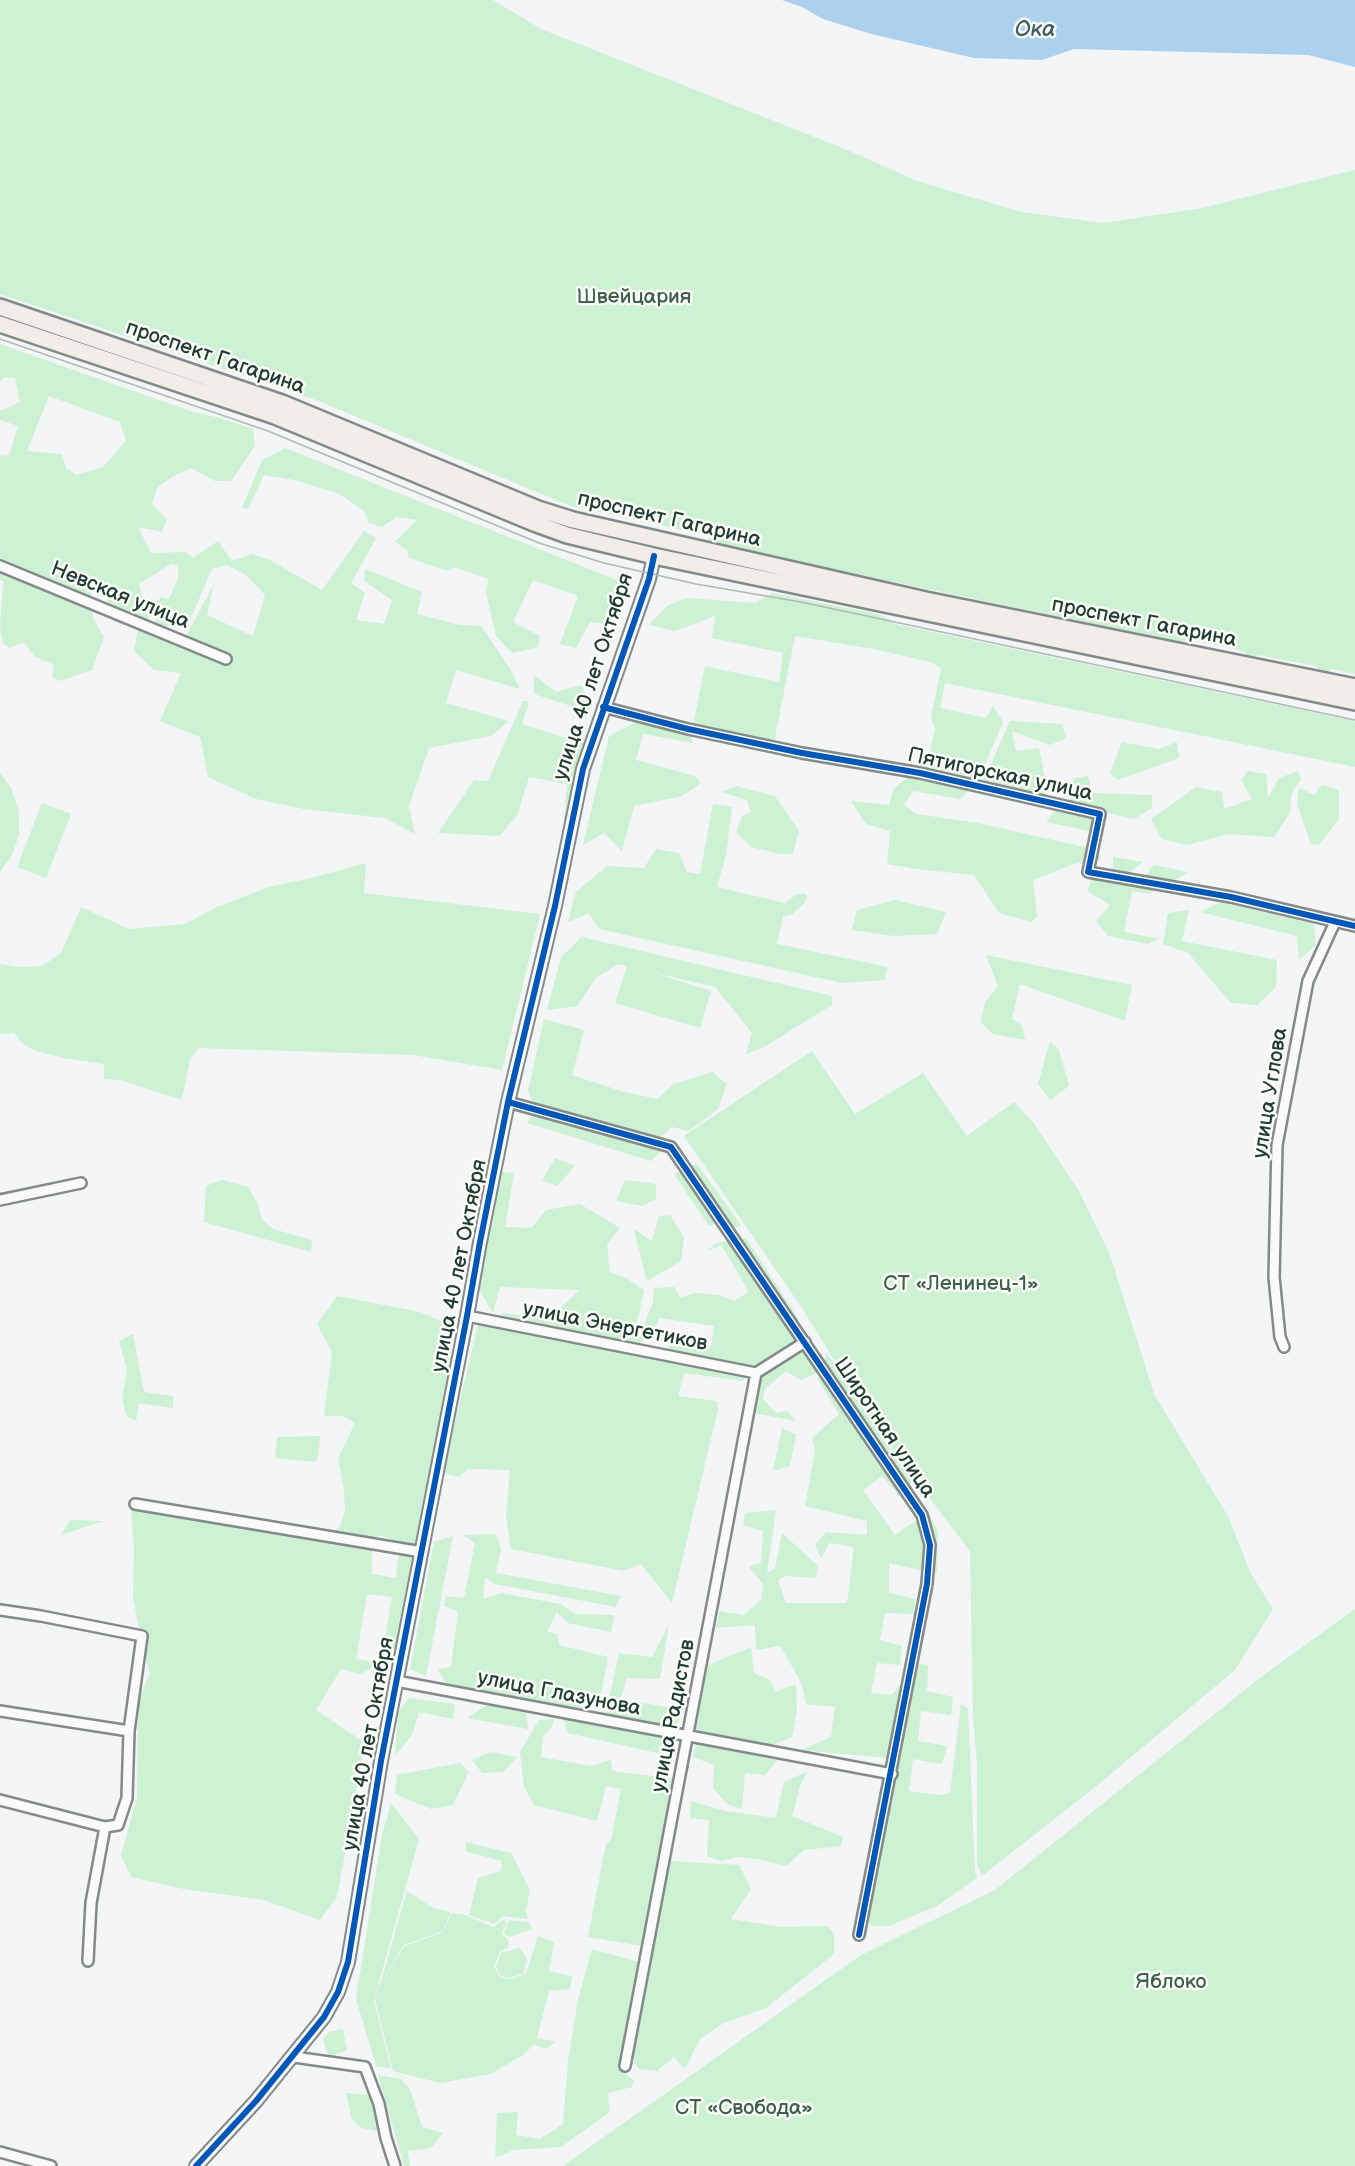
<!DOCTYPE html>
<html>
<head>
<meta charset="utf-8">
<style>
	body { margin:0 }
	canvas { display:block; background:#f3f5f7 }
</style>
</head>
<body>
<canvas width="1355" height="2166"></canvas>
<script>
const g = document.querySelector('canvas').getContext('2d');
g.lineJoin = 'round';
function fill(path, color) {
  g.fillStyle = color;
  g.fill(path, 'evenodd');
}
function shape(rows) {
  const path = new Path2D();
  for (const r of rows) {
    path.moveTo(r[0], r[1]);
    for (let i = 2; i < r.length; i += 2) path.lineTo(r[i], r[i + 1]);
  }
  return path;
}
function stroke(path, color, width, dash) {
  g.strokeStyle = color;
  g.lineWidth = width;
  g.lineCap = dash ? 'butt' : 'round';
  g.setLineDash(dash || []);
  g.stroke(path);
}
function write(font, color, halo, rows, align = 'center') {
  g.font = font + ' "Balsamiq Sans",sans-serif';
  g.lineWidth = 5;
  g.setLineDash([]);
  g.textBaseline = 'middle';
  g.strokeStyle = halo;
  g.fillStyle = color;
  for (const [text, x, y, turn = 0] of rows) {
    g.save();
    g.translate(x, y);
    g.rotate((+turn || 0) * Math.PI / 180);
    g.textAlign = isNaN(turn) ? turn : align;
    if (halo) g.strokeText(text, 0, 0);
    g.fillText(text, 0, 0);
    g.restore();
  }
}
fill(shape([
	[0,0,493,0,541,29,850,151,917,181,1021,212,1103,223,1203,208,1355,170,1355,674,1332,669,1326,674,1320,672,1316,666,1258,655,1253,658,1248,657,1244,651,1187,639,1181,642,709,543,709,536,568,505,316,400,0,294],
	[0,344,190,411,220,418,253,429,255,446,231,481,215,481,191,468,172,477,157,488,152,504,167,519,162,532,138,527,151,553,185,552,193,558,218,541,232,561,252,554,270,560,322,590,364,531,376,538,351,583,365,593,356,620,384,624,392,600,364,581,365,569,422,592,417,614,460,625,481,626,511,670,520,689,456,670,446,703,509,721,491,736,429,748,409,806,415,834,385,818,304,809,256,799,208,777,200,737,160,721,181,673,154,670,134,651,138,629,182,644,214,584,207,615,253,636,265,595,246,575,227,565,212,569,191,618,163,628,155,623,157,602,161,597,169,599,178,579,178,565,171,564,139,584,149,620,133,628,113,621,105,591,90,588,93,618,104,637,92,670,60,681,52,677,54,665,34,656,24,642,9,648,3,643,0,627,3,581,0,580,0,456,9,455,18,426,0,420,0,411,20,402,15,378,4,377,0,382],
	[49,396,120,422,126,441,103,467,76,475,66,468,62,454,27,451],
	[285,448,627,584,612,624,590,622,576,648,560,644,578,596,533,580,513,622,540,636,538,647,512,653,496,636,486,593,488,579,454,567,447,571,409,558,407,550,395,542,417,520,397,517,382,527,369,523,364,511,340,494,294,480,264,475,248,509,242,508,262,460],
	[772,593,882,615,895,624,1355,721,1355,767,945,683,940,708,986,718,993,706,1003,722,978,781,925,771,935,730,931,717,941,669,933,663,879,650,795,636,774,742,693,725,705,666,779,682,783,653,712,638,715,616,675,631,649,625,667,606,687,598,756,603],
	[534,675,556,692,582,685,590,710,586,711,534,694],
	[523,701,529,701,522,724,572,740,592,738,567,831,563,831,567,784,529,777,517,816,499,836,438,833,474,780,488,781],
	[638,721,690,735,693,743,643,734,636,760,695,776,701,783,682,796,634,806,622,851,604,833,583,845,609,736],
	[1010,721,1062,724,1066,738,1050,745,1012,731,1016,751,1039,748,1047,789,1045,799,982,784],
	[1122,742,1159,749,1177,742,1179,758,1118,780,1110,773],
	[1248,771,1266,774,1268,798,1279,778,1298,771,1301,779,1291,795,1290,813,1274,837,1228,834,1187,845,1162,839,1151,819,1196,787,1222,792,1224,809,1252,799,1241,780],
	[0,773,11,788,19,812,19,835,12,855,0,872],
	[910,776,971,789,960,799,913,791,904,805,916,814,978,823,1084,847,1098,841,1100,860,1076,863,1033,880,1037,916,1032,922,999,913,974,875,916,869,887,864,890,831,866,824,851,801,889,805,894,788],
	[1088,776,1092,793,1152,795,1152,808,1134,819,1069,804,1074,778],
	[1322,785,1339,790,1339,819,1319,845,1311,844,1297,804,1299,788,1314,795],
	[736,786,775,796,799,831,793,854,780,854,751,847,736,832,742,816,751,812,747,800,722,792],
	[42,803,71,814,46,878,17,867],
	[713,804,732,807,726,854,717,887,785,903,797,894,807,894,805,903,791,915,783,916,777,944,888,967,884,980,842,983,599,929,589,913,568,922,576,892,607,866,644,868,656,849,679,853,687,872,700,874],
	[1059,805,1095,816,1090,831,1046,822],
	[1113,857,1143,862,1127,874,1113,870],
	[366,863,364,893,540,914,502,1070,413,1055,199,1048,190,1059,182,1100,120,1080,104,1079,104,1064,63,1058,33,1050,22,1043,14,1033,0,1034,0,964,19,967,42,966,61,953,81,907,129,929,185,924,217,907,269,887,311,878],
	[1154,865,1188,872,1170,883,1145,876],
	[1093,876,1156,888,1150,894,1132,891,1124,932,1159,939,1148,944,1108,936,1096,921,1110,905,1087,891],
	[895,900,946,912,937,934,894,936,852,930,857,910],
	[1221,902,1314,924,1316,945,1299,960,1297,936,1200,912],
	[1189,910,1182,941,1277,960,1276,987,1257,1005,1231,1003,1188,953,1163,944,1168,913],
	[582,937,832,996,832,1005,764,1047,746,1054,752,1033,715,987,651,972,711,991,700,1028,615,1003,627,966,618,964,596,978,577,1006,547,1010,561,957],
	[986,955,1132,985,1125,1021,1020,984,1012,1019,1022,1025,1025,1040,993,1034,981,1023,985,1002,998,986],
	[544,1019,584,1030,572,1075,624,1092,657,1099,674,1084,712,1072,727,1084,718,1109,689,1131,672,1127,658,1139,534,1105,528,1091],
	[1050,1041,1059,1050,1069,1086,1050,1100,1038,1084],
	[812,1051,855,1114,923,1073,967,1136,1014,1102,1033,1122,1079,1191,1110,1255,1154,1394,1228,1516,1250,1572,1273,1609,1235,1670,1100,1783,982,1876,977,1864,977,1763,973,1719,970,1551,880,1433,912,1483,901,1498,882,1476,863,1490,895,1535,928,1512,938,1531,937,1574,889,1563,889,1593,916,1599,913,1614,885,1613,880,1640,902,1646,900,1665,877,1663,871,1693,891,1695,920,1664,928,1665,927,1691,953,1697,951,1715,921,1711,918,1741,947,1746,942,1764,913,1759,909,1791,940,1795,950,1793,961,1704,968,1709,975,1872,977,1878,937,1906,889,1926,871,1926,867,1918,903,1745,891,1746,887,1758,801,1750,831,1737,835,1707,806,1704,801,1682,780,1646,756,1650,755,1625,716,1628,719,1611,744,1615,761,1600,763,1584,749,1567,761,1562,763,1531,743,1525,745,1513,776,1510,767,1573,775,1569,782,1533,818,1566,816,1578,785,1576,778,1580,786,1603,847,1603,854,1547,829,1543,821,1559,815,1545,826,1532,867,1535,867,1521,805,1506,815,1451,812,1438,839,1414,818,1380,827,1353,856,1395,802,1308,684,1136],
	[534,1113,663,1149,651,1161,527,1123],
	[555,1158,575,1166,557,1186,542,1180],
	[697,1164,741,1225,736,1228,728,1219,709,1226,674,1174],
	[500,1172,514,1173,505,1227,531,1228,546,1210,580,1204,620,1228,607,1244,610,1272,626,1278,644,1290,636,1327,644,1325,653,1302,654,1288,674,1287,680,1298,695,1293,720,1295,734,1301,749,1292,722,1246,708,1250,716,1243,746,1238,799,1320,798,1342,758,1366,733,1365,666,1350,672,1342,711,1348,714,1326,659,1318,654,1334,634,1346,499,1318,503,1313,548,1319,580,1290,500,1287,493,1313,478,1288],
	[222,1180,248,1187,257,1202,262,1220,273,1229,312,1240,311,1252,204,1222,206,1186],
	[625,1180,656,1184,656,1199,642,1206,616,1201],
	[670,1215,684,1237,681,1261,647,1281,634,1229,652,1241,659,1217],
	[337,1296,420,1312,454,1327,449,1370,419,1548,378,1535,372,1544,372,1574,396,1578,399,1553,417,1555,400,1650,383,1651,392,1597,367,1594,356,1659,383,1663,360,1674,341,1669,316,1710,365,1743,337,1897,320,1920,264,1900,184,1889,131,1877,121,1855,137,1798,138,1701,150,1673,144,1656,133,1597,134,1550,131,1510,139,1502,328,1533,339,1528,345,1512,344,1491,338,1458,355,1423,342,1416,324,1416,332,1352,317,1324],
	[478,1324,746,1375,743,1381,684,1373,678,1396,717,1401,718,1409,672,1603,641,1564,624,1571,511,1549,506,1516,510,1470,468,1469,459,1477,443,1473],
	[133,1334,144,1392,173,1396,173,1408,139,1403,136,1421,127,1417,122,1398,127,1370,119,1341],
	[805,1351,819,1372,801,1380,786,1371,765,1389,763,1399,776,1413,787,1411,796,1421,753,1413,760,1376],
	[782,1428,796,1434,790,1466,773,1471],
	[320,1436,318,1458,315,1462,275,1458,277,1437],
	[70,1520,103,1521,61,1535],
	[496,1534,501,1549,496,1573,621,1596,616,1607,495,1584,485,1577,483,1599,501,1593,560,1604,576,1614,614,1615,611,1632,568,1623,557,1612,547,1631,558,1635,559,1645,608,1657,600,1700,579,1713,447,1686,438,1669,451,1667,458,1612,444,1606,446,1596,464,1598,475,1543,462,1535],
	[453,1536,426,1676,410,1669,434,1542],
	[1355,1609,1355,2166,563,2166,861,1955,995,1890,1261,1677],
	[669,1624,660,1679,627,1678,621,1699,683,1710,676,1728,606,1713,619,1653,652,1657],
	[751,1647,754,1673,770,1680,776,1692,796,1684,797,1709,792,1737,772,1745,695,1730,706,1666],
	[409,1698,455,1704,453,1719,419,1712,412,1735,395,1756,398,1712],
	[487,1705,526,1713,528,1729,467,1718],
	[563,1718,679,1739,666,1755,568,1733],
	[554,1719,552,1727,543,1737,541,1757,591,1766,611,1760,612,1771,675,1779,643,1946,588,1937,606,1844,611,1840,621,1789,606,1786,597,1821,534,1805,524,1787,520,1752,539,1720],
	[696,1743,777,1760,765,1775,745,1773,742,1809,727,1804,713,1788,714,1765,693,1757],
	[490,1752,517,1757,503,1772,482,1773,472,1760],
	[460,1763,469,1772,453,1805,431,1809,395,1794,397,1775],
	[808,1771,800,1786,792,1816,843,1837,841,1846,804,1850,786,1866,757,1859,738,1857,720,1861,707,1856,709,1820,690,1818,691,1801,725,1811,776,1818,784,1782],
	[391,1803,419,1839,374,2000,391,2069,376,2066,356,1999,382,1835],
	[466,1842,511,1853,530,1890,526,1911,528,1919,503,1916,494,1924,469,1915,478,1878,501,1871,502,1861,465,1851],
	[669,1861,739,1865,751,1889,731,1919,781,1927,827,1926,834,1934,834,1954,766,2008,724,2023,700,2039,685,2069,674,2057,657,2071,639,2069,632,2057],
	[407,1891,433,1908,451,1912,443,1931,404,1945,381,1982],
	[452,1913,465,1915,493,1927,504,1919,506,1923,502,1934,509,1940,508,1948,500,1952,494,1966,500,1977,511,1979,526,1974,538,1936,554,1942,549,1971,572,1976,570,1989,549,1991,537,2038,555,2042,546,2049,534,2044,523,2055,490,2074,440,2083,393,2071,375,1999,379,1985,405,1946,443,1932],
	[509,1920,529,1922,532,1929,510,1937,504,1934],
	[519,1948,527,1958,524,1973,510,1978,501,1976,496,1967,501,1953],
	[592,1949,642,1963,618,2069,634,2080,632,2087,608,2093,610,2112,561,2147,513,2150,495,2158,497,2113,518,2112,516,2135,540,2139,563,2124,568,2061,578,2000],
	[343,2029,347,2050,329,2057,323,2040,329,2032],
	[378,2075,401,2079,410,2089,422,2127,443,2133,431,2148,408,2151,410,2166,404,2166],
	[346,2093,370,2095,381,2132,362,2128,352,2120]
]), '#ccf1d3');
fill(shape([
	[782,0,1355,0,1355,67,1308,55,1074,49,1042,60,974,58,871,34,823,19,802,7]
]), '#acd1ef');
const minor = shape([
	[0,566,226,659],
	[603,707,688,729,802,753,920,773,1100,814,1088,872,1231,897,1355,926],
	[508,1102,671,1147,922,1515,930,1545,927,1584,859,1935],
	[0,1200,81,1183],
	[467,1316,756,1373],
	[1284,1347,1280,1337,1274,1277,1277,1145,1308,981,1335,922],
	[756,1373,805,1342],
	[135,1504,422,1552],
	[0,1610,41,1616,142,1636,129,1731,127,1798,118,1825,105,1827],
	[396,1681,892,1774],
	[0,1711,129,1731],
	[0,1800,105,1827,91,1903,88,1961],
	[294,2057,365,2067,379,2104,386,2138,395,2166],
	[625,2066,756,1373],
	[0,2152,51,2166]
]);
const tertiary = shape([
	[196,2166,256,2101,324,2017,338,1992,348,1962,381,1761,467,1316,480,1242,508,1102,555,906,583,769,649,579,654,556]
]);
const primary = shape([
	[0,307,282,403,538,509,573,520,926,600,1355,687],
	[0,324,275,416,534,523,567,535,654,556,1355,702]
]);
stroke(minor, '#848a8a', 14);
stroke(tertiary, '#848a8a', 16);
stroke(primary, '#848a8a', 20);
stroke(minor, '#fafaf9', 9);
stroke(tertiary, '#fafaf9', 12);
stroke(primary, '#f1ede8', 15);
stroke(shape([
	[0,339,268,431,539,543,604,563,696,584,801,602,1355,720]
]), '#b3b7b6', 1.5);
stroke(shape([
	[603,707,688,729,802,753,920,773,1100,814,1088,872,1231,897,1355,926],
	[508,1102,671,1147,922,1515,930,1545,927,1584,859,1935],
	[196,2166,256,2101,324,2017,338,1992,348,1962,381,1761,467,1316,480,1242,508,1102,555,906,583,769,649,579,654,556]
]), '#0057b8', 6);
write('21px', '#3b604e', '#fdfcf7', [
	["Швейцария",634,298],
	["СТ «Ленинец-1»",961,1285],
	["Яблоко",1171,1983],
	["СТ «Свобода»",744,2109]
]);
write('21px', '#1f3d34', '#fdfcf7', [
	["проспект Гагарина",215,358,19],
	["проспект Гагарина",669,520,13],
	["Невская улица",120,596,22],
	["проспект Гагарина",1144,623,11],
	["улица 40 лет Октября",594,677,-72],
	["Пятигорская улица",1000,775,12],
	["улица Углова",1271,1093,-81],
	["улица 40 лет Октября",460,1266,-79],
	["улица Энергетиков",615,1327,11],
	["Широтная улица",884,1428,56],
	["улица Глазунова",559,1694,11],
	["улица Радистов",674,1716,-79],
	["улица 40 лет Октября",369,1744,-80]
]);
write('italic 22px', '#3a5e62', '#fdfcf7', [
	["Ока",1035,30]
]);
</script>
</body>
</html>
